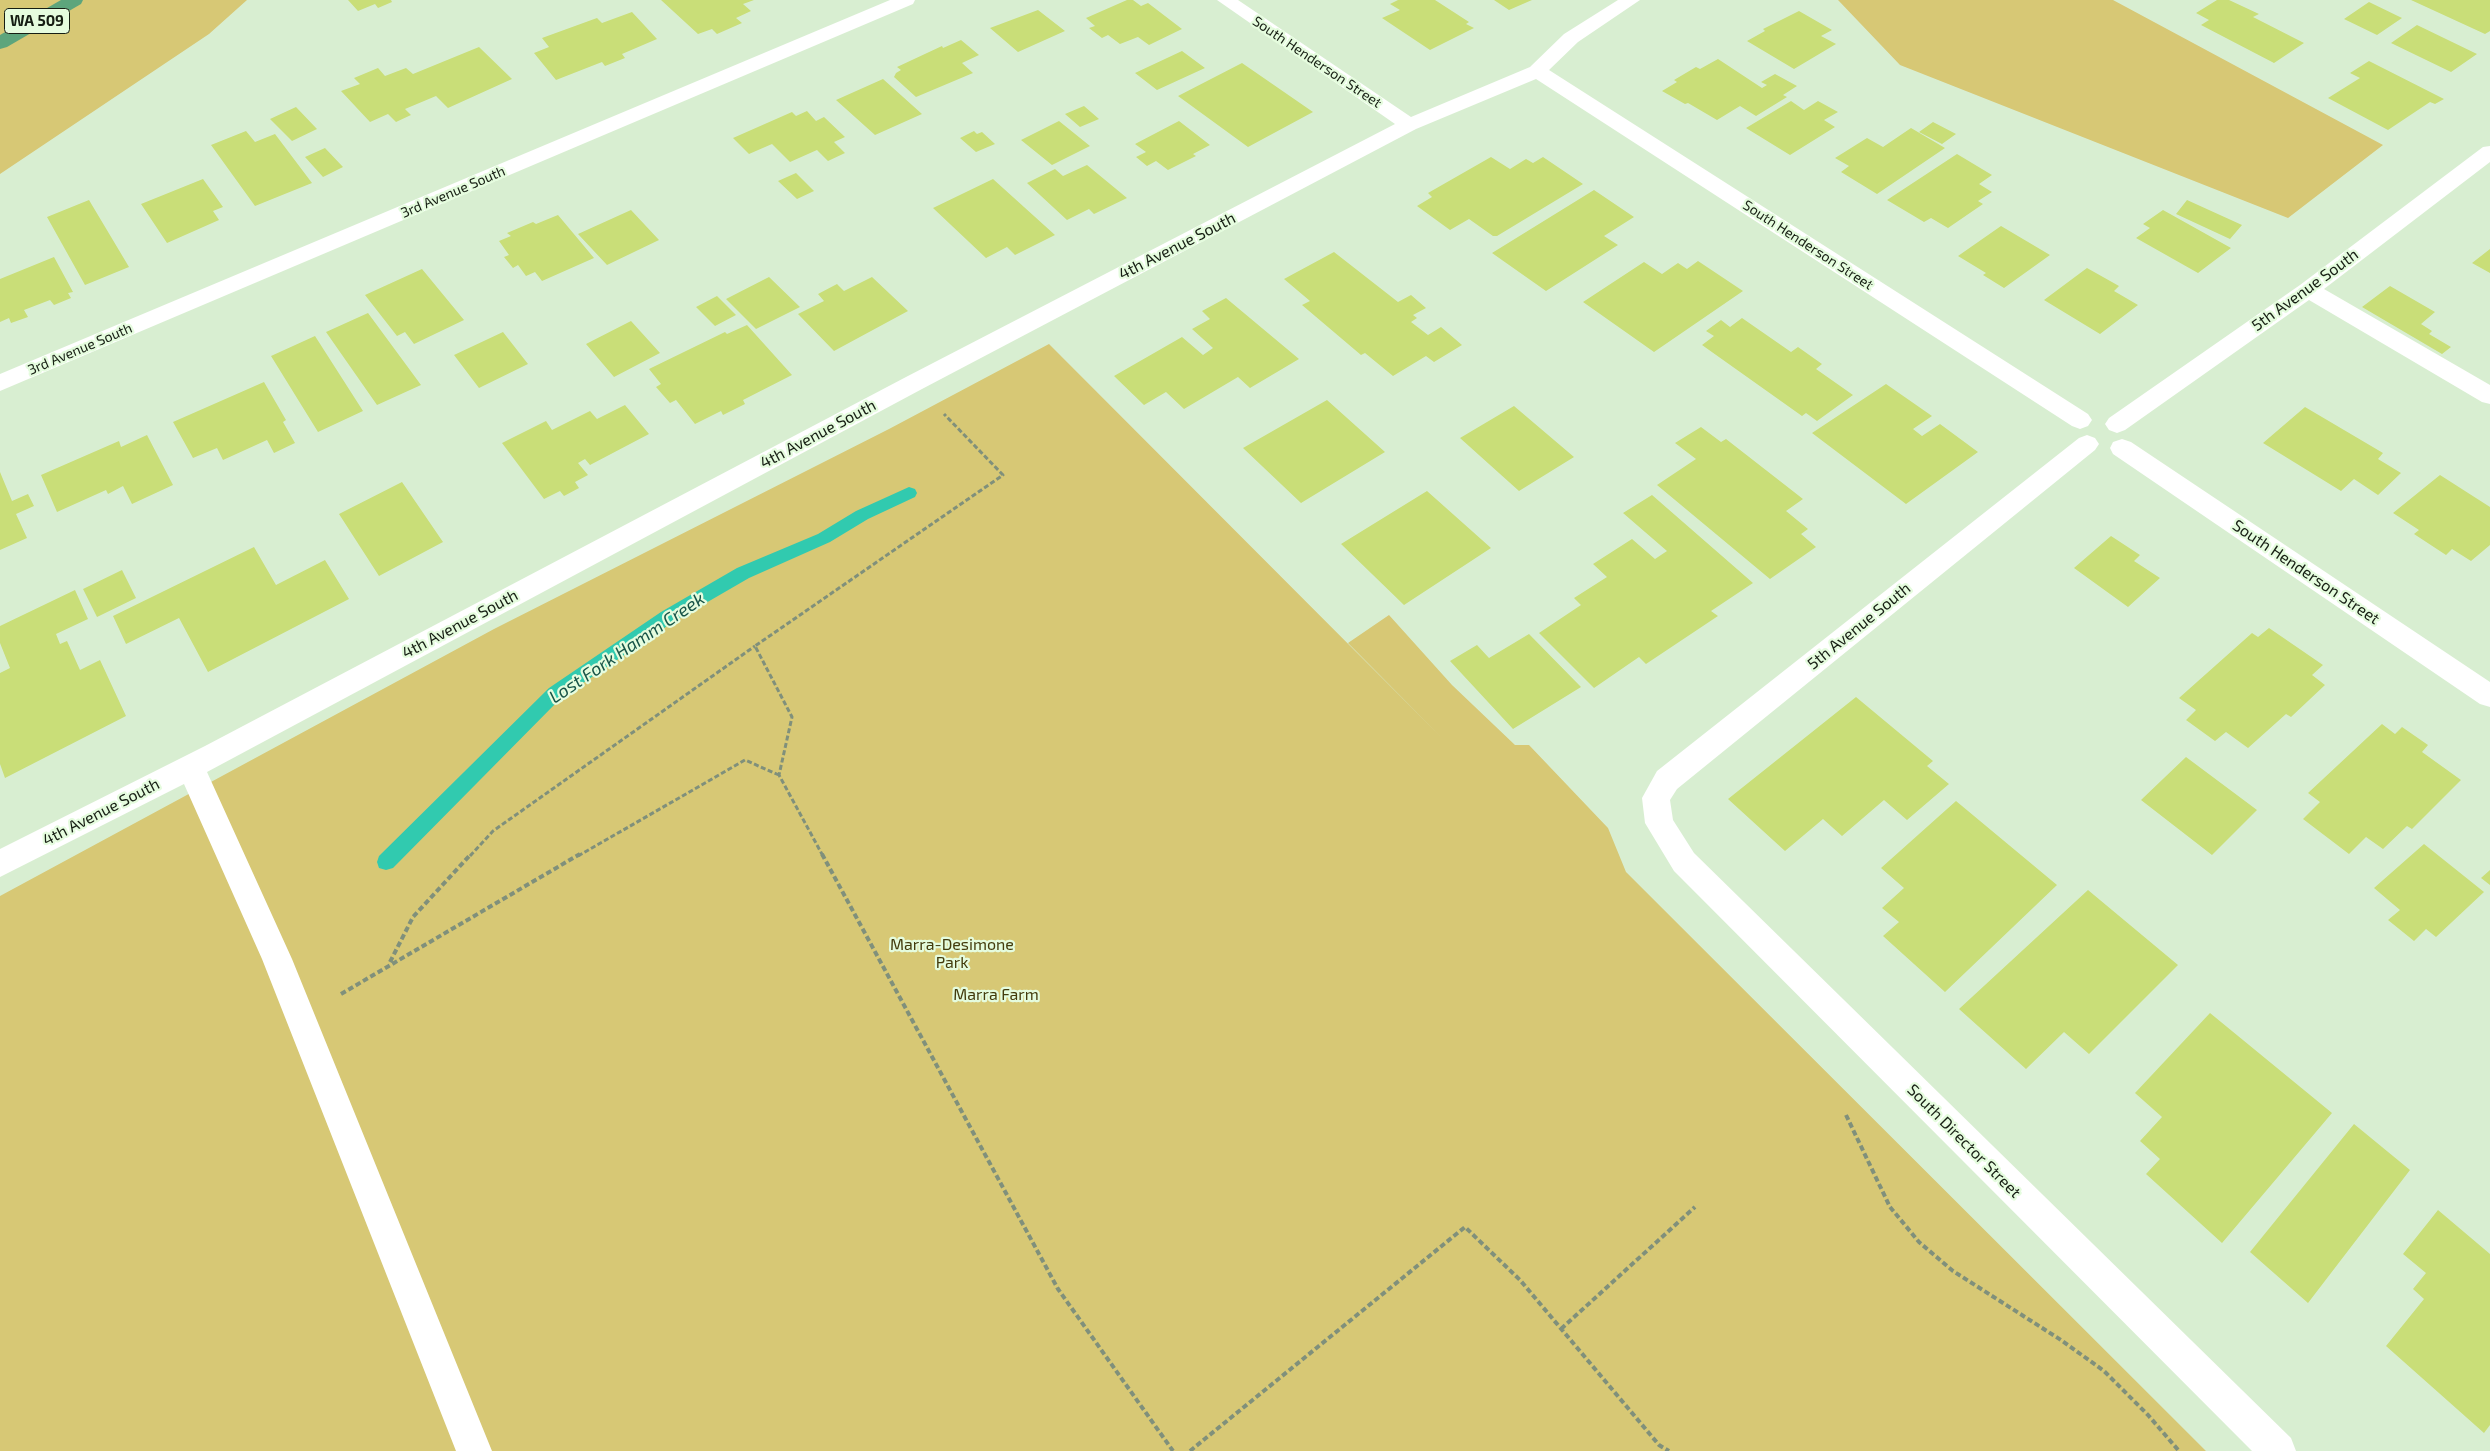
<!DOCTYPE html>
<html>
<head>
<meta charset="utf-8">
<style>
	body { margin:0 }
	canvas { display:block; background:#d8eed1 }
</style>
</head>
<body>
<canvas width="2490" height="1451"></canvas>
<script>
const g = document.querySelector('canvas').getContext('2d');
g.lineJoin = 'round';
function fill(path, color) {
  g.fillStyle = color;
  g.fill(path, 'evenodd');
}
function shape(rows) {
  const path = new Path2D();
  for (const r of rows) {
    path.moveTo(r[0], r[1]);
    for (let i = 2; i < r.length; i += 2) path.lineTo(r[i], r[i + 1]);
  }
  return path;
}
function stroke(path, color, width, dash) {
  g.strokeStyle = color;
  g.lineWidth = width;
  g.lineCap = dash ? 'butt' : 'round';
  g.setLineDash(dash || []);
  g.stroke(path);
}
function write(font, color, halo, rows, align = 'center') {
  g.font = font + ' "Exo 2",sans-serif';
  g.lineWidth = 4.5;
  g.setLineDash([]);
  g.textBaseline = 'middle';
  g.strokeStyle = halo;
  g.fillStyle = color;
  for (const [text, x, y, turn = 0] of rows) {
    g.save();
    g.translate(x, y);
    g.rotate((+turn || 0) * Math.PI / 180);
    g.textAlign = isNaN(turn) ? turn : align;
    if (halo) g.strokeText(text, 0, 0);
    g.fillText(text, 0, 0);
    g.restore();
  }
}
fill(shape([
	[0,0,247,0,209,34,0,174],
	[1838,0,2113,0,2383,145,2288,218,1900,65],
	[1049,344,1440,736,1348,643,1389,615,1452,685,1515,745,1529,745,1608,828,1626,872,2206,1451,0,1451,0,896,494,629,889,429]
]), '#d7c875');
fill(shape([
	[909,487,915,489,917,493,915,497,868,519,830,542,749,578,673,622,561,698,393,868,386,870,379,868,377,862,379,856,549,688,661,612,737,568,818,534,856,511,909,487]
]), '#31caaf');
fill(shape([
	[348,0,391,0,392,2,378,8,375,4,358,11],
	[661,0,754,0,743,4,751,11,736,18,742,23,717,34,712,29,698,34],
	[1127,0,1133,0,1141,6,1148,3,1182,29,1149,45,1138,37,1120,44,1108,35,1102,38,1089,28,1095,26,1086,18],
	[1398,0,1435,0,1469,22,1466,24,1474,28,1430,50,1382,18,1400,10,1390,4],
	[1494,0,1532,0,1509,10],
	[2217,0,2229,0,2259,14,2253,17,2304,43,2274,63,2201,25,2209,20,2196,13],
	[2411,0,2490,0,2490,31,2485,34],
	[2369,2,2402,18,2377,35,2344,19],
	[1038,10,1065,31,1018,52,990,28],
	[1799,11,1832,30,1821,36,1836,44,1794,69,1747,41,1765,31,1763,29],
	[632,12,657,39,622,54,625,58,605,66,602,62,556,80,534,53,549,47,542,38,597,18,602,23],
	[2417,25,2477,54,2451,72,2391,43],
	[961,40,979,55,962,63,973,73,916,97,894,77,896,73,901,70,897,67,942,46,943,48],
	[479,47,512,79,448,108,436,96,405,109,411,115,396,122,388,114,370,122,341,91,360,84,354,78,378,68,385,76,406,68,413,74],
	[1182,51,1205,68,1157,90,1135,73],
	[1718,59,1762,88,1767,85,1761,82,1775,74,1797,86,1783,95,1787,97,1756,116,1740,106,1717,120,1688,103,1685,104,1662,91,1677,82,1674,80,1696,67,1700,69],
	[2369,61,2444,99,2435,104,2430,102,2388,130,2328,98,2360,78,2350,73],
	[1242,63,1313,112,1248,147,1178,96],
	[883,79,922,114,875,135,836,100],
	[1791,101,1804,110,1818,101,1838,112,1824,120,1835,127,1790,155,1746,128],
	[1084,106,1099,119,1080,127,1065,114],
	[296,107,317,129,292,141,270,119],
	[807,111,816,121,824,117,845,137,834,142,845,153,828,161,817,150,790,162,772,144,749,154,733,138,792,112,796,116],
	[1059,121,1090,146,1052,165,1021,140],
	[1179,121,1210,145,1193,154,1196,156,1168,170,1156,161,1147,166,1136,157,1146,152,1135,144],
	[1933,122,1956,134,1942,144,1919,132],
	[1911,128,1945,148,1877,194,1841,172,1849,166,1835,158,1867,138,1883,147],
	[246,131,255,142,275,134,312,183,255,206,211,145],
	[974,131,977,134,982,132,995,144,976,152,960,138],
	[325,148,343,167,323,177,305,157],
	[1957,154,1992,175,1979,184,1992,192,1978,201,1983,204,1948,228,1931,218,1924,222,1887,200],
	[1491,157,1510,169,1526,159,1533,163,1543,157,1583,184,1497,236,1493,236,1469,219,1450,230,1417,206,1432,197,1428,193],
	[1087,165,1127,198,1094,214,1089,209,1067,220,1027,183,1055,169,1063,176],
	[796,173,814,191,797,199,778,181],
	[203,179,223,207,213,211,219,220,167,243,141,204],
	[993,179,1055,235,1015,255,1007,247,986,258,933,208],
	[1594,190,1634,217,1604,236,1618,245,1546,291,1492,253],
	[89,200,129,267,85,285,47,217],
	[2187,200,2242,225,2230,239,2176,214],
	[631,210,659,240,607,265,578,234],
	[2163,210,2231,248,2198,273,2136,238,2150,228,2143,224],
	[558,215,594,258,542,281,535,272,526,276,518,265,513,268,504,257,509,255,499,241,511,236,507,233,533,222,536,224],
	[2001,226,2050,255,2004,288,1983,275,1986,273,1958,256],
	[2490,249,2490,273,2472,263],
	[1334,252,1398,302,1411,295,1426,308,1413,315,1417,318,1411,322,1428,335,1441,327,1462,345,1434,362,1426,356,1393,376,1365,353,1361,355,1302,305,1310,301,1284,279],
	[54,257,73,292,68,293,71,298,54,305,50,300,24,310,28,317,11,323,9,318,0,322,0,279],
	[1698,261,1743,291,1654,352,1583,302,1644,262,1662,274,1678,263,1687,269],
	[2087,268,2119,286,2114,291,2138,305,2100,334,2044,300],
	[422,269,464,320,414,344,405,332,397,336,365,295],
	[769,277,800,307,756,329,726,299],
	[872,277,908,311,834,351,798,314,824,301,818,294,837,284,844,291],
	[2390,286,2435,312,2421,324,2432,331,2429,334,2451,347,2442,354,2362,307],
	[717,296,736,315,715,326,696,307],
	[1226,298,1299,359,1250,388,1238,377,1184,409,1166,392,1144,405,1114,376,1182,337,1203,355,1213,348,1192,329,1210,319,1202,311],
	[368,313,421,385,377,405,326,332],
	[1742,318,1791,352,1798,347,1822,364,1816,369,1853,395,1817,421,1806,413,1802,416,1702,345,1714,336,1706,331,1721,320,1730,327],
	[631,321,660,353,614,377,586,344],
	[747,325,792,375,743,400,745,404,723,415,721,411,695,424,676,400,670,403,656,387,661,384,649,369,725,332,727,334],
	[503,332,528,364,479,388,454,355],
	[315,336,363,411,318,432,271,356],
	[264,382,286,420,283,422,295,443,274,453,267,440,223,460,217,448,193,458,173,422],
	[1886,384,1932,416,1913,429,1922,436,1940,424,1978,452,1906,504,1812,433],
	[1327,400,1385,452,1301,503,1243,448],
	[625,405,649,434,590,465,585,459,578,463,588,475,575,482,579,488,564,496,560,491,544,499,502,443,546,421,552,430,590,411,597,419],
	[1514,406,1574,457,1519,491,1460,438],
	[2305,407,2383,453,2378,459,2401,473,2378,495,2354,479,2341,491,2263,443],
	[1701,427,1721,442,1726,439,1803,499,1786,511,1808,529,1801,534,1816,547,1770,579,1657,485,1696,459,1675,443],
	[147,435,173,485,132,504,123,486,108,494,106,490,57,512,41,475,119,441,121,447],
	[0,472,12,501,28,494,34,506,16,514,27,538,0,550],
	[2440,475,2490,507,2490,545,2471,561,2452,549,2446,555,2414,534,2419,530,2393,513],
	[402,482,443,542,379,576,339,514],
	[1427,491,1491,548,1404,605,1341,544],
	[1652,495,1753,583,1711,611,1718,616,1646,664,1639,657,1594,688,1539,633,1581,605,1574,598,1607,577,1593,564,1632,539,1655,559,1667,551,1623,513],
	[2111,536,2140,555,2134,561,2160,578,2128,607,2074,568],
	[254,547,276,585,325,560,349,599,208,672,179,618,126,644,113,616],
	[122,570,136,598,97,617,83,589],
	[75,590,88,619,56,634,60,644,67,641,80,670,100,660,126,716,5,778,0,764,0,673,10,668,0,643,0,626],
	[2269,628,2323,665,2312,675,2325,685,2291,717,2286,714,2248,748,2226,732,2215,741,2186,720,2196,710,2179,698,2252,633,2258,637],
	[1529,634,1581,687,1513,729,1450,661,1477,645,1489,658],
	[1856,697,1933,761,1927,766,1949,784,1907,820,1884,800,1842,836,1823,819,1785,851,1728,799],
	[2382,724,2395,734,2402,727,2428,745,2422,752,2461,780,2412,829,2407,826,2383,849,2366,837,2349,854,2303,819,2320,802,2308,793],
	[2186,757,2257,810,2212,855,2141,800],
	[1956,801,2057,885,1945,992,1883,936,1899,922,1882,908,1904,888,1881,868],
	[2424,844,2484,892,2436,937,2426,929,2414,941,2388,920,2400,910,2374,888],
	[2490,870,2490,885,2481,878],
	[2088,890,2178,965,2089,1054,2064,1032,2026,1069,1959,1009],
	[2210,1013,2332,1113,2222,1243,2146,1174,2160,1159,2140,1141,2162,1117,2135,1093],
	[2354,1124,2410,1170,2308,1303,2250,1252],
	[2438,1210,2490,1254,2490,1425,2484,1433,2386,1346,2424,1299,2413,1289,2426,1273,2403,1254]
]), '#c9de78');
stroke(shape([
	[470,856,493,831,755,646],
	[578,856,745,760,779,775],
	[823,856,779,775,792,717,755,646,1003,475,944,414]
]), '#80907b', 3, [5, 2.5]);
stroke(shape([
	[822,854,1058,1289,1173,1451],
	[390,962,413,917,471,854],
	[341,994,580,854],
	[1846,1115,1890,1207,1919,1242,1953,1271,2061,1340,2104,1371,2148,1415,2179,1451],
	[1561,1329,1695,1207],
	[1190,1451,1465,1227,1520,1280,1659,1445,1669,1451]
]), '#80907b', 4, [5.5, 3]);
fill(shape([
	[890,0,915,0,913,4,0,391,0,374,890,0],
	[1217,0,1238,0,1411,117,1530,67,1564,34,1618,0,1640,0,1578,42,1549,70,2088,414,2092,420,2088,426,2080,429,2072,426,1536,79,1416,129,922,389,207,772,292,959,492,1451,456,1451,262,959,184,784,0,877,0,849,205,746,906,377,1395,124,1217,0],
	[2490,146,2490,162,2324,289,2490,385,2490,404,2482,402,2309,300,2125,430,2117,433,2109,430,2105,424,2109,418,2300,285,2483,147,2490,146],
	[2087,435,2095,438,2099,444,2095,450,1677,789,1670,800,1673,820,1694,853,2291,1438,2296,1451,2252,1451,1674,871,1645,823,1642,798,1657,771,2079,438,2087,435],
	[2122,439,2131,442,2490,682,2490,707,2480,704,2113,454,2110,448,2113,442,2122,439]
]), '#fff');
fill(shape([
	[61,0,83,0,81,4,7,47,0,49,0,35,61,0]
]), '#5da57c');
write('14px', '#161e13', '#e5fcde', [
	["South Henderson Street",1317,62,34],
	["3rd Avenue South",453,192,-23],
	["South Henderson Street",1808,245,33],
	["3rd Avenue South",80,349,-23]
]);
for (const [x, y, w] of [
	[37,21,65]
]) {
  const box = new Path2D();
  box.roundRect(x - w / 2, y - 12.5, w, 25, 4);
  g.fillStyle = '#e5fcde';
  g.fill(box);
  stroke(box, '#161e13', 1);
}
write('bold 15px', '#161e13', null, [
	["WA 509",37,21]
]);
write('16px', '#161e13', '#e5fcde', [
	["4th Avenue South",1177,246,-27],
	["5th Avenue South",2305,290,-36],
	["4th Avenue South",818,434,-28],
	["South Henderson Street",2306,572,34],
	["4th Avenue South",460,624,-28],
	["5th Avenue South",1859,626,-39],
	["4th Avenue South",101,812,-27],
	["South Director Street",1964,1141,45]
]);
write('16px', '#433b0c', '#e5fcde', [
	["Marra-Desimone",952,945],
	["Park",952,963],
	["Marra Farm",996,995]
]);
write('italic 18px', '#175347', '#e5fcde', [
	["Lost Fork Hamm Creek",627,648,-34]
]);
</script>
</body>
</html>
